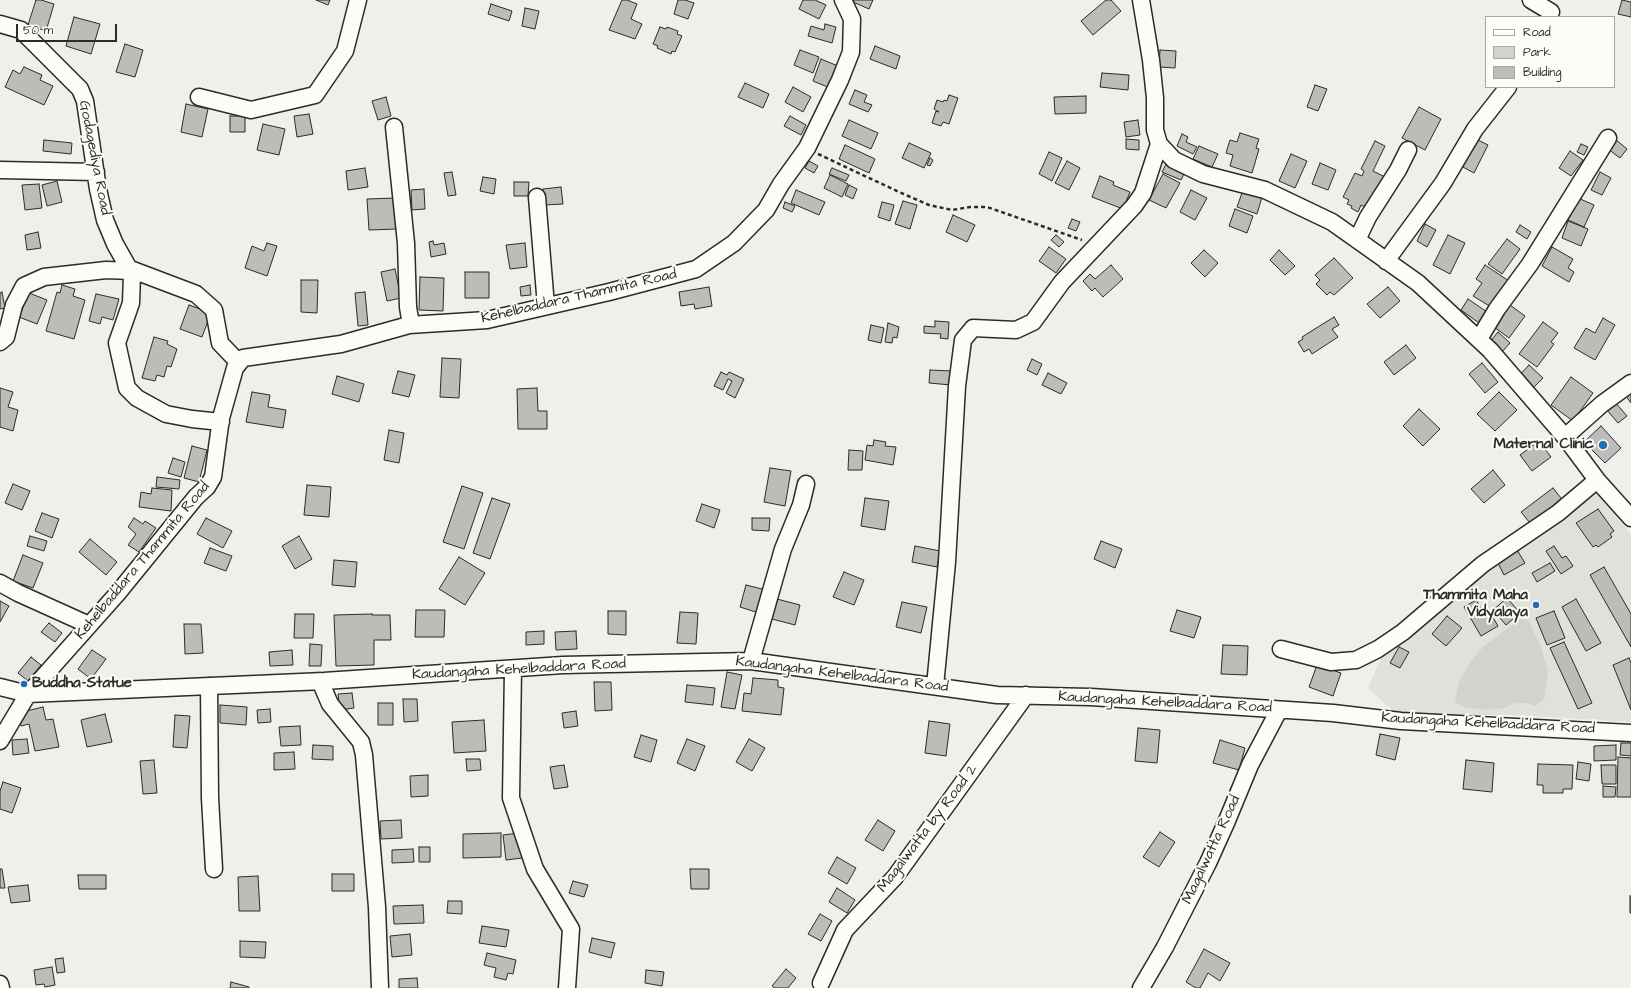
<!DOCTYPE html>
<html>
<head>
<meta charset="utf-8">
<style>
	body { margin:0 }
	#map { position:relative; width:1631px; height:988px; overflow:hidden; background:#f0efeb; font-family:"Architects Daughter",sans-serif }
	canvas { display:block }
	.legend { position:absolute; left:1485px; top:16px; width:130px; height:72px; box-sizing:border-box; background:#fdfcf7; border:1px solid #a9a8a5; margin:0; padding:5px 7px; list-style:none; font-size:12px; color:#2b2b2b }
	.legend li { display:flex; align-items:center; gap:8px; height:20px }
	.legend b { width:20px; border:1px solid #a9a8a5 }
	.scale { position:absolute; left:16px; top:24px; width:101px; height:18px; box-sizing:border-box; border:2px solid #2b2b2b; border-top:0; padding-left:5px; font-size:12px; line-height:14px; white-space:nowrap; color:#2b2b2b; -webkit-text-stroke:3px #fdfcf7; paint-order:stroke }
</style>
</head>
<body>
<div id="map">
<canvas width="1631" height="988"></canvas>
<ul class="legend">
<li><b style="height:5px;background:#fdfcf7"></b>Road</li>
<li><b style="height:11px;background:#d3d2cf"></b>Park</li>
<li><b style="height:11px;background:#bdbcb8"></b>Building</li>
</ul>
<div class="scale">50 m</div>
</div>
<script>
const g = document.querySelector('canvas').getContext('2d');
g.lineJoin = 'round';
function fill(path, color) {
  g.fillStyle = color;
  g.fill(path, 'evenodd');
}
function shape(rows) {
  const path = new Path2D();
  for (const r of rows) {
    path.moveTo(r[0], r[1]);
    for (let i = 2; i < r.length; i += 2) path.lineTo(r[i], r[i + 1]);
  }
  return path;
}
function stroke(path, color, width, dash) {
  g.strokeStyle = color;
  g.lineWidth = width;
  g.lineCap = dash ? 'butt' : 'round';
  g.setLineDash(dash || []);
  g.stroke(path);
}
function write(font, color, halo, rows, align = 'center') {
  g.font = font + ' "Architects Daughter",sans-serif';
  g.lineWidth = 4;
  g.setLineDash([]);
  g.textBaseline = 'middle';
  g.strokeStyle = halo;
  g.fillStyle = color;
  for (const [text, x, y, turn = 0] of rows) {
    g.save();
    g.translate(x, y);
    g.rotate((+turn || 0) * Math.PI / 180);
    g.textAlign = isNaN(turn) ? turn : align;
    if (halo) g.strokeText(text, 0, 0);
    g.fillText(text, 0, 0);
    g.restore();
  }
}
fill(shape([
	[1594,488,1631,534,1631,722,1513,715,1445,715,1394,712,1368,688,1381,658,1409,632]
]), '#e1e0dc');
fill(shape([
	[1520,619,1529,621,1541,647,1548,672,1544,699,1535,706,1528,703,1515,703,1505,708,1486,710,1464,707,1455,702,1459,682,1470,663,1483,647]
]), '#d3d2cf');
const building = shape([
	[36,0,41,0,54,4,46,31,28,25,36,0],
	[316,0,330,0,328,5,316,0],
	[622,0,627,0,637,4,631,19,642,24,635,39,609,30,622,0],
	[678,0,685,0,694,3,688,19,674,14,678,0],
	[803,0,815,0,826,5,819,19,799,9,803,0],
	[854,0,873,0,869,9,853,2,854,0],
	[1106,0,1111,0,1121,11,1093,35,1081,21,1106,0],
	[1622,0,1631,2,1631,17,1618,14,1622,0],
	[491,4,512,11,509,21,488,14,491,4],
	[525,8,539,11,535,29,522,26,525,8],
	[74,17,100,24,91,54,66,46,74,17],
	[825,24,836,27,832,43,808,36,811,26,824,30,825,24],
	[660,27,666,29,667,27,678,31,677,34,682,36,675,52,672,51,671,54,657,48,658,46,653,44,660,27],
	[125,44,143,50,135,77,116,72,125,44],
	[875,46,900,56,896,69,870,59,875,46],
	[800,50,819,57,813,73,794,65,800,50],
	[1160,50,1176,51,1175,68,1159,67,1160,50],
	[821,59,838,66,830,88,813,81,821,59],
	[24,67,42,75,40,80,53,86,44,105,5,87,13,70,20,74,24,67],
	[1102,73,1129,75,1128,90,1100,87,1102,73],
	[745,83,769,94,763,108,738,97,745,83],
	[1315,85,1327,89,1318,111,1307,107,1315,85],
	[793,87,811,97,803,112,785,102,793,87],
	[855,90,867,95,864,102,872,105,868,112,849,104,855,90],
	[949,95,958,98,949,124,943,122,941,126,932,123,936,111,939,112,934,109,937,100,943,102,944,100,947,101,949,95],
	[1086,96,1086,113,1055,114,1054,97,1086,96],
	[386,97,391,116,378,120,372,101,386,97],
	[186,104,208,109,202,137,181,132,186,104],
	[1419,107,1441,119,1425,150,1402,138,1419,107],
	[309,114,313,134,297,137,294,116,309,114],
	[230,116,245,116,245,132,230,132,230,116],
	[790,116,806,125,801,135,784,126,790,116],
	[849,120,878,133,871,149,842,136,849,120],
	[1138,120,1140,135,1126,137,1124,122,1138,120],
	[263,124,285,129,279,155,257,150,263,124],
	[1240,133,1259,139,1256,148,1259,149,1252,173,1230,166,1233,155,1226,153,1230,140,1237,142,1240,133],
	[1182,134,1188,137,1186,142,1197,147,1193,154,1177,146,1182,134],
	[1126,139,1139,140,1139,150,1126,149,1126,139],
	[1476,139,1488,145,1474,173,1461,166,1476,139],
	[1615,139,1627,149,1620,158,1608,149,1615,139],
	[44,140,72,143,71,154,43,151,44,140],
	[1375,141,1385,146,1373,171,1385,177,1369,209,1361,205,1358,212,1351,208,1352,206,1347,204,1349,200,1343,197,1355,173,1362,176,1364,171,1361,169,1375,141],
	[909,143,931,153,924,168,902,158,909,143],
	[1581,144,1588,147,1584,155,1577,152,1581,144],
	[845,145,875,159,869,173,839,159,845,145],
	[1199,146,1218,154,1212,167,1193,159,1199,146],
	[1570,151,1583,160,1571,176,1559,168,1570,151],
	[1049,152,1062,158,1052,181,1039,174,1049,152],
	[1291,154,1307,161,1295,188,1279,181,1291,154],
	[930,158,933,160,930,166,927,165,930,158],
	[809,161,818,166,814,173,805,168,809,161],
	[1067,161,1080,168,1069,190,1055,183,1067,161],
	[1167,162,1186,170,1181,180,1162,172,1167,162],
	[1320,163,1336,170,1328,190,1312,184,1320,163],
	[365,168,368,187,348,190,346,171,365,168],
	[832,168,849,175,846,181,829,174,832,168],
	[452,172,456,195,448,196,444,173,452,172],
	[1600,172,1611,178,1602,195,1591,190,1600,172],
	[1163,174,1180,183,1166,208,1149,200,1163,174],
	[830,175,848,184,842,197,824,188,830,175],
	[1100,176,1114,182,1113,185,1130,192,1123,209,1092,197,1100,176],
	[483,177,496,179,494,194,480,191,483,177],
	[57,181,62,202,47,206,42,185,57,181],
	[514,182,529,182,528,196,514,196,514,182],
	[39,184,42,208,25,210,22,185,39,184],
	[849,185,857,189,853,199,845,195,849,185],
	[561,187,563,204,545,205,543,189,561,187],
	[424,189,425,209,412,210,411,190,424,189],
	[796,190,825,202,819,215,791,203,796,190],
	[1191,190,1207,198,1195,220,1180,212,1191,190],
	[1243,190,1262,197,1257,214,1237,207,1243,190],
	[396,198,397,229,369,230,367,199,396,198],
	[1578,198,1594,205,1584,227,1568,220,1578,198],
	[903,201,917,205,910,229,895,224,903,201],
	[785,202,795,206,792,212,783,208,785,202],
	[882,202,894,205,890,221,878,217,882,202],
	[1235,209,1253,216,1247,233,1229,226,1235,209],
	[953,215,975,225,967,242,946,232,953,215],
	[1072,219,1080,222,1076,231,1068,228,1072,219],
	[1568,221,1588,229,1581,246,1562,238,1568,221],
	[1425,224,1436,230,1427,247,1417,241,1425,224],
	[1520,225,1531,232,1527,239,1516,232,1520,225],
	[38,232,41,248,27,250,25,235,38,232],
	[1056,235,1064,242,1059,247,1051,240,1056,235],
	[1448,235,1465,243,1450,274,1433,265,1448,235],
	[1507,239,1520,249,1502,274,1488,264,1507,239],
	[433,241,434,245,444,243,446,254,431,257,429,242,433,241],
	[267,243,277,246,267,276,245,268,252,246,264,251,267,243],
	[525,243,527,267,510,269,506,245,525,243],
	[1049,247,1066,259,1056,273,1039,261,1049,247],
	[1552,247,1573,259,1568,268,1574,272,1569,282,1542,266,1552,247],
	[1204,250,1218,263,1205,277,1191,263,1204,250],
	[1279,250,1295,266,1285,275,1270,260,1279,250],
	[1334,258,1353,278,1334,295,1330,292,1327,295,1316,284,1320,280,1315,275,1334,258],
	[1111,265,1123,279,1103,297,1095,288,1092,291,1083,281,1090,274,1095,279,1111,265],
	[1485,265,1509,281,1491,307,1473,296,1482,283,1476,279,1485,265],
	[395,269,401,298,387,301,381,272,395,269],
	[465,272,489,272,489,298,465,298,465,272],
	[420,277,444,278,443,311,419,310,420,277],
	[301,280,318,280,317,313,301,312,301,280],
	[62,285,75,289,73,296,85,300,74,339,46,331,57,292,60,293,62,285],
	[530,285,531,295,521,296,520,287,530,285],
	[709,287,712,306,695,309,694,304,681,306,679,292,709,287],
	[1388,287,1400,301,1380,318,1367,304,1388,287],
	[2,292,5,308,0,309,0,293,2,292],
	[365,292,368,325,358,326,355,293,365,292],
	[29,293,47,300,37,324,19,317,29,293],
	[96,294,119,299,113,320,102,317,100,324,89,321,96,294],
	[1468,299,1487,312,1479,323,1461,310,1468,299],
	[189,305,211,313,202,337,180,329,189,305],
	[1510,305,1525,316,1509,338,1494,327,1510,305],
	[1334,317,1339,325,1332,329,1338,337,1312,354,1309,349,1304,352,1298,342,1303,339,1302,337,1334,317],
	[1603,318,1615,325,1595,360,1574,348,1586,328,1595,333,1603,318],
	[935,321,949,322,948,339,940,338,941,334,924,333,924,326,935,327,935,321],
	[1543,322,1558,333,1551,342,1554,344,1537,367,1519,354,1543,322],
	[888,323,899,327,897,338,893,337,892,343,885,342,888,323],
	[871,325,884,328,881,343,868,340,871,325],
	[1498,332,1510,343,1501,353,1489,343,1498,332],
	[154,337,168,341,167,344,177,349,171,367,167,366,164,377,157,375,155,381,142,378,154,337],
	[1406,345,1416,358,1394,375,1384,362,1406,345],
	[442,358,461,359,459,398,440,397,442,358],
	[1032,359,1042,364,1037,375,1027,370,1032,359],
	[1482,363,1498,382,1485,393,1469,374,1482,363],
	[1529,365,1543,378,1531,390,1518,377,1529,365],
	[930,370,952,371,951,385,929,383,930,370],
	[398,371,415,375,409,397,392,393,398,371],
	[721,372,727,375,729,372,744,379,735,398,726,393,732,381,728,379,723,390,714,386,721,372],
	[1048,373,1067,383,1061,394,1042,385,1048,373],
	[337,376,364,384,359,402,332,394,337,376],
	[1571,377,1593,393,1573,421,1551,405,1571,377],
	[0,388,13,392,8,407,18,410,13,431,0,427,0,388],
	[537,388,538,411,547,411,547,429,518,429,517,389,537,388],
	[1631,390,1631,403,1625,395,1631,390],
	[252,392,270,395,268,407,286,410,283,428,246,422,252,392],
	[1499,392,1517,410,1495,431,1477,414,1499,392],
	[1614,401,1627,416,1618,423,1606,409,1614,401],
	[1419,409,1440,429,1423,446,1403,426,1419,409],
	[1601,426,1621,448,1605,463,1584,442,1601,426],
	[389,430,404,433,399,463,384,460,389,430],
	[874,440,886,442,885,446,896,447,893,465,865,460,867,445,873,446,874,440],
	[1539,441,1551,457,1532,471,1520,455,1539,441],
	[192,446,207,450,199,482,184,478,192,446],
	[849,450,863,451,862,470,848,470,849,450],
	[173,458,185,462,181,477,168,473,173,458],
	[770,468,791,471,785,506,764,502,770,468],
	[1493,470,1505,485,1484,503,1471,489,1493,470],
	[157,477,180,480,179,489,156,487,157,477],
	[13,484,30,491,22,510,5,503,13,484],
	[307,485,331,487,329,517,304,515,307,485],
	[462,486,483,493,464,549,443,542,462,486],
	[152,488,172,490,171,511,139,507,141,492,151,494,152,488],
	[1553,488,1565,503,1534,528,1521,512,1553,488],
	[492,498,510,504,490,559,473,553,492,498],
	[865,498,889,501,885,530,861,526,865,498],
	[702,504,720,510,714,528,696,521,702,504],
	[1598,509,1614,531,1610,534,1612,537,1598,547,1596,545,1593,547,1576,523,1598,509],
	[42,513,59,519,52,538,35,531,42,513],
	[134,518,143,524,145,521,156,528,139,552,128,545,136,534,128,527,134,518],
	[206,518,232,531,223,548,197,534,206,518],
	[752,518,770,518,769,531,752,530,752,518],
	[30,536,47,541,44,551,27,546,30,536],
	[299,536,312,559,295,569,282,546,299,536],
	[90,539,117,562,106,575,79,552,90,539],
	[1101,541,1122,549,1115,568,1094,559,1101,541],
	[915,546,940,551,937,567,912,562,915,546],
	[1554,546,1562,558,1566,556,1573,566,1561,574,1546,551,1554,546],
	[210,548,232,556,226,571,204,563,210,548],
	[1517,550,1525,563,1504,575,1497,561,1517,550],
	[23,555,43,563,33,588,13,581,23,555],
	[459,557,485,573,465,605,439,589,459,557],
	[334,560,357,562,355,587,332,585,334,560],
	[1550,563,1555,571,1537,582,1532,573,1550,563],
	[1604,567,1631,614,1631,647,1590,575,1604,567],
	[844,572,864,580,854,605,833,597,844,572],
	[746,585,766,590,759,613,740,607,746,585],
	[1507,598,1520,613,1506,625,1493,610,1507,598],
	[777,599,800,605,795,625,772,619,777,599],
	[1576,599,1601,643,1586,651,1562,607,1576,599],
	[1476,600,1484,614,1489,611,1498,626,1481,636,1464,607,1476,600],
	[0,601,9,606,0,622,0,601],
	[902,602,927,607,921,633,896,627,902,602],
	[416,610,445,610,444,637,415,637,416,610],
	[1177,610,1201,617,1194,638,1170,631,1177,610],
	[608,611,626,611,626,635,608,634,608,611],
	[1554,611,1565,638,1547,645,1536,618,1554,611],
	[680,612,698,613,696,644,677,643,680,612],
	[295,614,314,614,313,638,294,638,295,614],
	[372,614,372,615,390,615,391,640,374,640,374,665,336,666,334,615,372,614],
	[1447,616,1462,628,1446,646,1432,634,1447,616],
	[49,623,62,633,55,642,41,632,49,623],
	[184,624,201,624,203,653,185,654,184,624],
	[544,631,544,644,526,645,526,632,544,631],
	[576,631,577,649,556,650,555,632,576,631],
	[1564,642,1592,703,1578,709,1550,648,1564,642],
	[310,644,322,645,321,666,309,666,310,644],
	[1223,645,1248,646,1247,675,1221,674,1223,645],
	[1399,647,1409,652,1400,668,1390,663,1399,647],
	[92,650,106,659,91,679,78,669,92,650],
	[292,650,293,665,270,666,269,652,292,650],
	[31,657,41,665,28,681,18,673,31,657],
	[1629,658,1631,663,1631,710,1613,665,1629,658],
	[1317,665,1341,673,1333,696,1309,687,1317,665],
	[727,672,742,675,735,709,721,707,727,672],
	[753,678,778,680,778,687,784,688,781,715,742,711,744,693,751,694,753,678],
	[594,682,611,682,612,710,595,711,594,682],
	[687,685,715,688,713,705,685,702,687,685],
	[352,693,354,708,340,710,338,694,352,693],
	[403,699,417,699,418,721,404,722,403,699],
	[378,703,393,703,393,725,378,725,378,703],
	[220,705,247,707,246,725,220,723,220,705],
	[43,707,46,720,53,719,59,747,35,751,29,724,21,726,18,713,43,707],
	[270,709,271,722,258,723,257,710,270,709],
	[576,711,578,726,564,728,562,713,576,711],
	[105,714,112,742,87,747,81,720,105,714],
	[175,715,190,716,187,748,173,747,175,715],
	[484,720,486,751,454,753,452,722,484,720],
	[929,721,950,724,946,756,925,753,929,721],
	[300,726,301,745,281,746,279,727,300,726],
	[1138,728,1160,730,1157,763,1135,761,1138,728],
	[1380,734,1400,738,1395,760,1376,755,1380,734],
	[641,735,657,740,651,762,634,757,641,735],
	[27,739,29,753,13,755,12,740,27,739],
	[687,739,705,746,695,771,677,763,687,739],
	[749,739,765,748,752,771,736,762,749,739],
	[1220,740,1245,748,1239,770,1213,763,1220,740],
	[1621,743,1631,743,1631,756,1620,755,1621,743],
	[313,745,333,746,333,760,312,759,313,745],
	[1616,745,1616,760,1594,761,1594,746,1616,745],
	[294,752,295,769,274,770,274,753,294,752],
	[1618,757,1631,758,1631,797,1617,797,1618,757],
	[466,759,480,759,481,770,467,771,466,759],
	[154,760,157,793,143,794,140,761,154,760],
	[1466,760,1494,763,1492,792,1463,789,1466,760],
	[1578,762,1591,764,1589,781,1576,779,1578,762],
	[1538,764,1573,765,1572,789,1563,789,1563,793,1543,793,1543,785,1537,785,1538,764],
	[564,765,568,787,554,789,550,767,564,765],
	[1601,765,1616,765,1616,784,1602,784,1601,765],
	[428,775,428,796,411,797,410,776,428,775],
	[3,782,21,788,12,813,0,809,0,791,3,782],
	[1603,786,1616,787,1615,797,1603,797,1603,786],
	[401,820,402,838,381,839,380,821,401,820],
	[878,820,895,831,883,851,865,840,878,820],
	[1160,832,1175,842,1159,867,1143,857,1160,832],
	[501,833,501,857,463,858,463,834,501,833],
	[519,833,522,858,506,860,503,835,519,833],
	[419,847,430,847,430,862,419,862,419,847],
	[413,849,414,862,392,863,392,850,413,849],
	[837,857,856,868,847,884,828,873,837,857],
	[0,869,2,869,5,888,0,888,0,869],
	[690,869,709,869,709,889,691,889,690,869],
	[332,874,354,874,354,891,332,891,332,874],
	[78,875,106,875,106,889,79,889,78,875],
	[258,876,260,911,239,911,238,877,258,876],
	[573,881,588,885,584,897,569,893,573,881],
	[28,885,30,901,11,903,8,887,28,885],
	[837,888,855,900,847,913,829,902,837,888],
	[1630,896,1631,896,1631,913,1630,913,1630,896],
	[448,901,462,901,462,914,447,913,448,901],
	[423,905,424,923,394,924,393,906,423,905],
	[820,914,832,921,821,941,808,934,820,914],
	[482,926,509,930,506,947,479,943,482,926],
	[410,934,412,955,392,957,390,936,410,934],
	[592,938,615,943,611,958,589,952,592,938],
	[240,941,266,942,265,958,240,957,240,941],
	[1204,949,1230,963,1220,981,1208,973,1200,988,1196,988,1186,982,1204,949],
	[487,953,516,960,513,974,508,973,506,980,494,977,496,968,484,965,487,953],
	[63,958,65,972,57,973,55,959,63,958],
	[52,967,55,985,45,987,44,984,36,985,34,970,52,967],
	[786,969,796,978,788,988,775,988,772,986,786,969],
	[646,970,664,972,662,986,645,983,646,970],
	[417,978,418,988,399,988,399,979,417,978],
	[231,982,249,987,249,988,230,988,231,982]
]);
fill(building, '#bdbcb8');
stroke(building, '#2b2b2b', 1);
const minor = shape([
	[1141,0,1151,60,1155,98,1155,130,1159,144,1174,160,1203,174,1265,190,1332,222,1418,283,1490,350,1565,437,1597,480,1631,518],
	[1531,0,1551,12],
	[0,24,21,30,80,89,85,101,98,189,105,220,115,244,132,274,131,303,117,343,127,388,137,398,166,414,192,419,221,422],
	[199,97,251,110,315,95,345,51,358,0],
	[394,127,406,243,408,307,411,325],
	[0,170,96,172],
	[537,197,546,306],
	[1357,240,1368,217,1398,170,1408,150],
	[1386,261,1443,183,1475,129,1508,87],
	[130,269,196,294,214,310,220,343,239,363],
	[1479,339,1497,309,1530,264,1608,138],
	[0,342,6,337,14,305,24,286,44,277,106,270,131,271],
	[1565,437,1602,404,1631,383],
	[0,583,18,593,89,625],
	[1281,649,1331,662,1356,660,1378,649,1403,632,1483,564,1558,513,1597,480],
	[751,661,783,549,801,505,806,484],
	[513,669,511,798,535,869,571,929,567,988],
	[320,681,330,704,361,742,364,755,377,907,380,988],
	[209,686,210,798,214,869],
	[935,686,947,562,957,386,963,340,973,328,1016,330,1033,322,1062,282,1134,206,1143,193,1159,144],
	[0,687,28,694,324,681,563,665,751,661,997,695,1091,697,1333,713,1401,721,1631,733],
	[0,741,28,694,117,594,196,497,207,487,213,477,221,418,235,368,243,358,341,344,409,325,487,320,609,292,696,269,734,243,766,210,781,184,807,148,840,80,851,52,852,19,843,0],
	[821,983,845,930,895,877,1026,695],
	[0,984,1,988],
	[1141,988,1165,947,1208,863,1226,823,1250,765,1279,710]
]);
stroke(minor, '#2b2b2b', 19);
stroke(shape([
	[818,154,899,192,929,205,952,210,970,207,987,207,1082,240]
]), '#2b2b2b', 2.5, [4, 3]);
stroke(minor, '#fdfcf7', 16);
for (const [x, y, r, color] of [
	[1603,445,5,"#1f6fb2"],
	[1536,605,4,"#1f6fb2"],
	[24,684,4,"#1f6fb2"]
]) {
  const dot = new Path2D();
  dot.arc(x, y, r, 0, 2 * Math.PI);
  g.fillStyle = color;
  g.fill(dot);
  stroke(dot, '#fdfcf7', 1.5);
}
write('15px', '#2b2b2b', '#fdfcf7', [
	["Godagediya Road",94,158,79],
	["Kehelbaddara Thammita Road",579,297,-13],
	["Kehelbaddara Thammita Road",143,561,-50],
	["Kaudangaha Kehelbaddara Road",519,670,-3],
	["Kaudangaha Kehelbaddara Road",842,675,7],
	["Kaudangaha Kehelbaddara Road",1165,703,3],
	["Kaudangaha Kehelbaddara Road",1488,724,3],
	["Magalwatta by Road 2",928,829,-53],
	["Magalwatta Road",1212,850,-65]
]);
write('bold 15px', '#2b2b2b', '#fdfcf7', [
	["Maternal Clinic",1594,445],
	["Thammita Maha",1528,596],
	["Vidyalaya",1528,613],
	["Buddha Statue",32,684,"left"]
], 'right');
</script>
</body>
</html>
